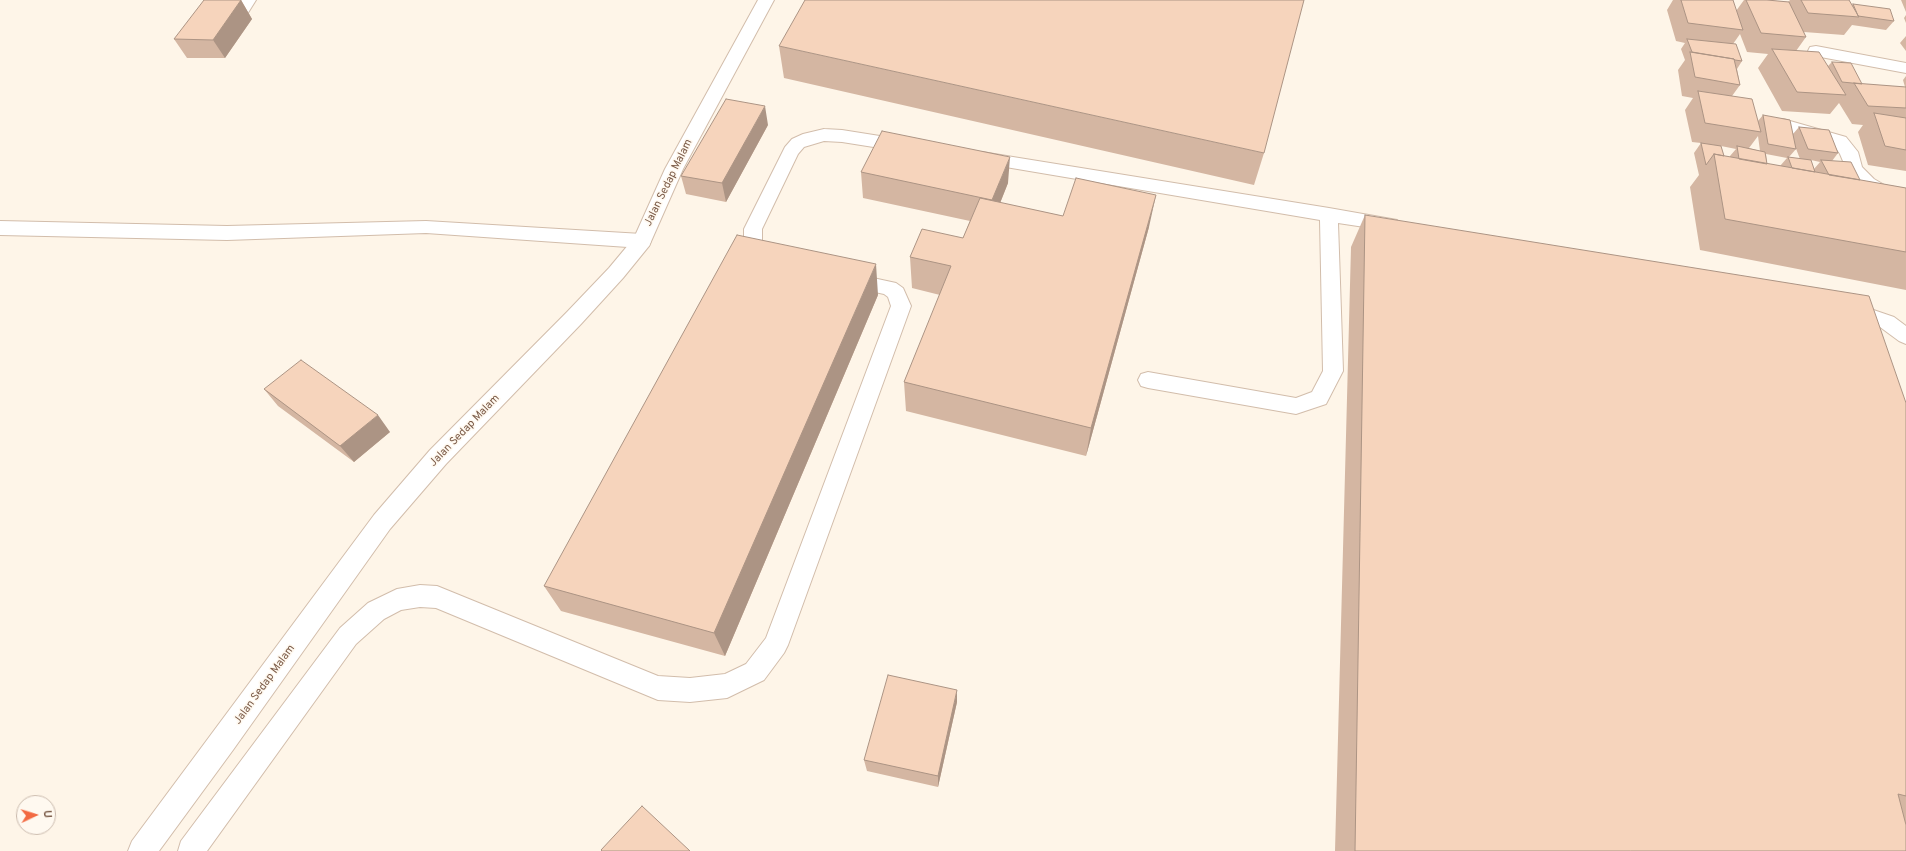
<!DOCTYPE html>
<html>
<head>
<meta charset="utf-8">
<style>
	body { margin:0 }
	#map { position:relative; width:1906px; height:851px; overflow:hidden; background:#fef5e8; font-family:Overpass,sans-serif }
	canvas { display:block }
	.north { position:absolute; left:16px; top:795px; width:40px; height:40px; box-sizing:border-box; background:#fff9f0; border:1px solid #cabaad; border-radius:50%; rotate:86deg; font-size:11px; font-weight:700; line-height:16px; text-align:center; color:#7b5b48 }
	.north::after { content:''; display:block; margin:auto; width:14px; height:18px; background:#f26a42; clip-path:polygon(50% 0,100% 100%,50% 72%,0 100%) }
</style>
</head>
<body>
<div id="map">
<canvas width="1906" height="851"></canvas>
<div class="north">U</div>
</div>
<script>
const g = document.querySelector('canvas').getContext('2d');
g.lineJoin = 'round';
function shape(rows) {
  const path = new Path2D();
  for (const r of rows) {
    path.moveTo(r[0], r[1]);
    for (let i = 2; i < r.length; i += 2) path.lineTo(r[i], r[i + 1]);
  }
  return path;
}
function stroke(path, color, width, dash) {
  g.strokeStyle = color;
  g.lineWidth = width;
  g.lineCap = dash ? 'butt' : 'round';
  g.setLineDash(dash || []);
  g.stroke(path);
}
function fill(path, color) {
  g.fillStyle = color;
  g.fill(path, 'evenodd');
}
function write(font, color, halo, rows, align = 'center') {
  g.font = font + ' Overpass,sans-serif';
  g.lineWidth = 3;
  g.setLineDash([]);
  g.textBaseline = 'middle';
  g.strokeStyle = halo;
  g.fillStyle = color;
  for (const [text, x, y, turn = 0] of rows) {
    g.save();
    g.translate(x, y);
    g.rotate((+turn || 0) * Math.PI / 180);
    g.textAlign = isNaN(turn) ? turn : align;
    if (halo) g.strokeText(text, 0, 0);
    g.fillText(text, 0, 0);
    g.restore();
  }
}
const lane = shape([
	[240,0,256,0,246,16,241,18,236,16,233,13,240,0],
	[824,129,842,130,905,140,911,142,914,146,911,150,905,152,842,142,824,141,804,147,798,154,762,229,762,242,766,248,776,255,778,260,776,265,769,267,762,265,752,258,744,242,744,229,785,147,792,139,803,134,824,129],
	[982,152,1329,208,1397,220,1400,225,1397,230,1391,231,1338,223,1343,371,1326,404,1296,414,1148,388,1141,386,1138,380,1141,374,1148,372,1296,398,1312,392,1323,371,1320,220,976,162,973,158,976,154,982,152],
	[0,221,227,226,426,221,642,234,649,236,651,241,649,246,642,248,426,233,227,240,0,235,0,221],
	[850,273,896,283,903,288,911,306,788,645,784,653,764,680,727,698,690,702,658,700,436,608,420,607,401,610,384,619,356,644,207,851,178,851,181,841,340,628,368,603,397,589,420,585,437,586,658,676,690,678,725,674,746,664,766,638,891,306,888,297,884,294,843,285,841,280,843,275,850,273],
	[1850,302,1894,317,1906,326,1906,344,1899,341,1880,327,1843,314,1840,309,1843,304,1850,302]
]);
const street = shape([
	[758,0,774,0,683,169,649,246,623,278,581,324,446,464,390,529,233,750,159,851,128,851,132,841,374,515,430,450,567,312,609,268,634,238,665,169,758,0],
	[1816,46,1906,63,1906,73,1810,55,1808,51,1810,47,1816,46],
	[1783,119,1846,137,1858,152,1862,167,1874,179,1886,186,1906,195,1906,209,1872,196,1860,187,1848,173,1840,154,1834,145,1777,129,1774,125,1777,121,1783,119]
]);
stroke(lane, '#d2bdab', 2);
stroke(street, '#d2bdab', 2);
fill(lane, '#fff');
fill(street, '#fff');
fill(shape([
	[241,0,252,19,225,58,187,58,174,39],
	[1673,0,1733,0,1736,11,1744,0,1767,0,1788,2,1790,0,1849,0,1852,5,1853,4,1894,21,1886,30,1852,25,1844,35,1804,32,1806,37,1796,51,1828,66,1832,62,1862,84,1905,87,1903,80,1906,76,1906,171,1868,165,1858,132,1863,125,1852,124,1839,103,1830,114,1782,111,1758,68,1768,54,1747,52,1740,34,1733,44,1742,61,1737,69,1740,85,1732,96,1758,121,1763,115,1793,134,1799,127,1838,153,1832,161,1860,180,1906,188,1906,290,1700,250,1690,187,1699,175,1694,153,1701,143,1692,142,1685,110,1693,98,1682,96,1678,70,1685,60,1681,49,1685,43,1676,41,1667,10],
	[1758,136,1760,151,1749,148],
	[1721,146,1736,149,1730,156,1730,157,1724,156],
	[1795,146,1800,159,1789,157,1796,149],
	[1766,154,1787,158,1780,166,1767,164],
	[1811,160,1820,162,1814,169],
	[1901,0,1906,0,1906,12],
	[1906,15,1906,23,1904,18],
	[1906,36,1906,51,1900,43],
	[779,46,1264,153,1254,185,784,78],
	[768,125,726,202,686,194,681,176],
	[861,172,1008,183,1000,203,1063,216,1149,227,1086,456,906,411,904,382,940,295,912,288,910,257,963,238,970,221,863,198],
	[1365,215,1906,403,1906,823,1905,823,1906,851,1335,851,1351,247],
	[878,295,725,656,561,611,544,586],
	[264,389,390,432,354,462,278,406],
	[957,702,938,787,867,771,864,760]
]), '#d4b6a2');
fill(shape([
	[241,0,252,19,225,58,213,40],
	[765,106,768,125,726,202,722,183],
	[1010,157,1008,183,991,226,992,200],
	[1156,195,1149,227,1086,456,1091,428],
	[876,264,878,295,725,656,714,633],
	[378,415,390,432,354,462,340,446],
	[957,690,957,702,938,787,938,776]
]), '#ac9484');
const building = shape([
	[204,0,241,0,213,40,174,39,204,0],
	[805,0,1304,0,1264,153,779,46,805,0],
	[1681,0,1733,0,1743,30,1688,23,1681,0],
	[1746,0,1767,0,1789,2,1806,37,1761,33,1746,0],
	[1801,0,1849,0,1859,17,1808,13,1801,0],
	[1853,4,1890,9,1894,21,1858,16,1856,11,1853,4],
	[1687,39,1736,44,1742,61,1735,60,1734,59,1692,52,1687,39],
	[1772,49,1819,52,1846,95,1797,92,1772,49],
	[1690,52,1734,59,1740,85,1695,77,1690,52],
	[1832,62,1851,63,1862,84,1842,82,1832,62],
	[1854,83,1906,87,1906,108,1868,106,1854,83],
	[1698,91,1752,99,1761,132,1705,123,1698,91],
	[726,99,765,106,722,183,681,176,726,99],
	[1874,113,1906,118,1906,150,1885,146,1874,113],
	[1763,115,1790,120,1796,149,1768,144,1763,115],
	[1799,127,1829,130,1838,153,1808,149,1799,127],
	[882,131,1010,157,992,200,861,172,882,131],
	[1701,143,1721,146,1724,156,1714,154,1706,165,1701,143],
	[1737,146,1765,152,1767,164,1739,159,1737,146],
	[1714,154,1906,188,1906,252,1725,219,1714,154],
	[1788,157,1811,160,1815,172,1792,168,1788,157],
	[1821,160,1851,162,1860,180,1829,175,1821,160],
	[1076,178,1156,195,1091,428,904,382,951,266,910,257,922,229,963,238,980,198,1063,216,1076,178],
	[1365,215,1869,296,1906,403,1906,796,1898,794,1906,825,1906,851,1355,851,1365,215],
	[737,235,876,264,714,633,544,586,737,235],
	[301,360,378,415,340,446,264,389,301,360],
	[888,675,957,690,938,776,864,760,888,675],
	[642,806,690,851,602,851,601,850,642,806]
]);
fill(building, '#f6d4bc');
stroke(building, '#ac9484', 1);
write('11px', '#7b5b48', '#fff9f0', [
	["Jalan Sedap Malam",669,183,-64],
	["Jalan Sedap Malam",465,431,-46],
	["Jalan Sedap Malam",265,685,-54]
]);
</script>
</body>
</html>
